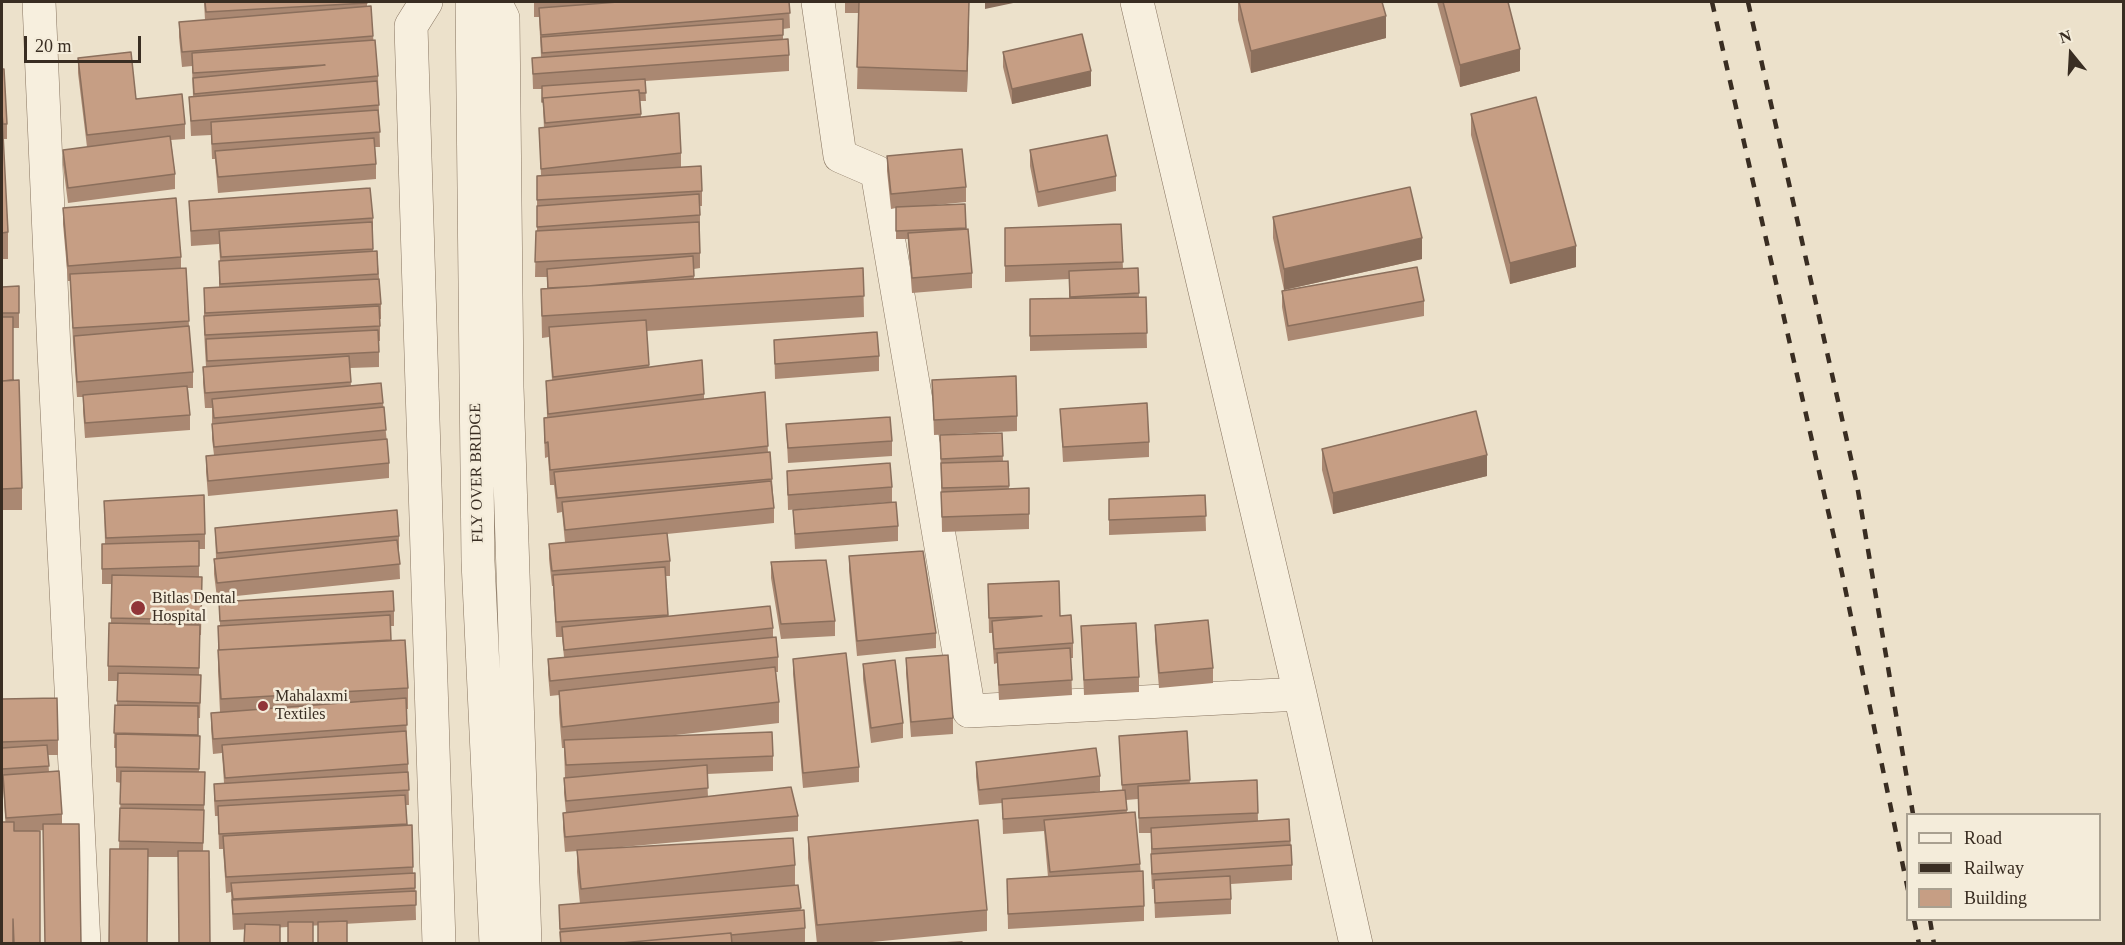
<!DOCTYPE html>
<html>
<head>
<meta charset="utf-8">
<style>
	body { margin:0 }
	#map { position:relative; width:2125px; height:945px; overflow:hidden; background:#ece1cb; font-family:"Times New Roman",serif }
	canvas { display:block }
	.frame { position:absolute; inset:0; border:3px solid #392d22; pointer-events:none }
	.legend { position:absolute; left:1906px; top:813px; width:195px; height:108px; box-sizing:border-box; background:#f4ecda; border:2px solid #a9a090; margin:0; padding:8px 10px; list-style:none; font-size:18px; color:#392d22 }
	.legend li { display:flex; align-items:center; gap:12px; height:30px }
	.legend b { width:30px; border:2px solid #a9a090 }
	.north { position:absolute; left:2041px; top:24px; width:60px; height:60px; -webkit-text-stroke:4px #f4ecda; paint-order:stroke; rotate:342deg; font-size:16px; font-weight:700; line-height:24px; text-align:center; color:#392d22 }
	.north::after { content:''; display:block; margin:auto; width:21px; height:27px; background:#392d22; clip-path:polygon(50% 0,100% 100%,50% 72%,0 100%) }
	.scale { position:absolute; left:24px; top:36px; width:117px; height:27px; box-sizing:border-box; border:3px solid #392d22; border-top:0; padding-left:8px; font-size:18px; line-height:21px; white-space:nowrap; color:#392d22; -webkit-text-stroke:4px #f4ecda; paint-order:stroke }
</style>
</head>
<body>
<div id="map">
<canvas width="2125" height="945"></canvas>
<div class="frame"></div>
<ul class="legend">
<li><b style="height:8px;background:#f7efde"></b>Road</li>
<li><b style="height:8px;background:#392d22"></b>Railway</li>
<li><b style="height:16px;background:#c69e84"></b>Building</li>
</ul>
<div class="north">N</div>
<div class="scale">20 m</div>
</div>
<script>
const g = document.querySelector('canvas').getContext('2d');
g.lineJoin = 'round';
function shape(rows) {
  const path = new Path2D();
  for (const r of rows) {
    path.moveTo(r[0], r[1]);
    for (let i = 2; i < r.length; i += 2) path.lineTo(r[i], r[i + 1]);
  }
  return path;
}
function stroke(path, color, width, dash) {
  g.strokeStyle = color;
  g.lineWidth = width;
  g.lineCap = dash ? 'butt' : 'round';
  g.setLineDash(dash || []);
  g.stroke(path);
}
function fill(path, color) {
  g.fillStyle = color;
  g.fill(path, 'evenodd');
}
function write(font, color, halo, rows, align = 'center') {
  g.font = font + ' "Times New Roman",serif';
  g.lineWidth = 5;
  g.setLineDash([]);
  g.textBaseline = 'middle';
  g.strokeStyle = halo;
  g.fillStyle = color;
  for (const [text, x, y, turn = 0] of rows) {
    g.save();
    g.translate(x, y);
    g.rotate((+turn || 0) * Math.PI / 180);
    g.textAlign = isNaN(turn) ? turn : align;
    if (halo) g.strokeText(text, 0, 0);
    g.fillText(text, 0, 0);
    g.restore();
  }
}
const minor = shape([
	[39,2,54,351,84,944],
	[426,2,411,26,439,944],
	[472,2,478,561,496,944],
	[495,2,503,18,507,387,525,944],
	[818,2,840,156,877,172,969,711,1300,694],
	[1137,2,1300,694,1356,944]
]);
stroke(minor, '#877460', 34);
stroke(minor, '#f7efde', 33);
stroke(shape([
	[1712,2,1839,559,1908,890],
	[1748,2,1857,485,1913,814],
	[1914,920,1919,944],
	[1930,920,1934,944]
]), '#392d22', 4.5, [10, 10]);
fill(shape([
	[204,2,367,2,367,6,373,36,378,76,380,147,375,147,376,164,376,179,218,193,215,159,212,159,211,135,191,136,189,97,193,97,192,66,182,67,179,37,179,22,205,20],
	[534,2,789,2,790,28,783,29,783,40,789,55,789,71,645,81,646,101,640,101,641,117,681,153,681,168,702,191,702,206,700,206,700,268,694,269,694,279,863,268,864,317,646,331,649,367,704,394,704,399,765,392,768,452,772,479,774,508,774,523,667,534,670,561,670,576,666,576,668,616,773,628,773,637,778,657,778,672,776,672,779,702,779,723,667,736,773,756,773,771,707,774,708,797,798,816,798,831,589,850,795,865,795,885,798,885,801,911,805,928,805,944,560,944,559,905,580,904,577,872,577,851,565,852,563,828,563,813,566,813,564,793,564,778,565,778,564,748,562,748,559,713,559,695,550,696,548,674,548,659,564,657,562,637,556,637,553,586,552,586,549,559,549,544,565,542,562,512,557,513,554,485,550,485,548,457,545,458,544,433,544,418,547,417,546,381,552,380,549,337,542,338,541,289,547,288,547,277,535,277,536,231,537,231,537,176,541,175,539,128,544,128,542,89,533,89,532,58,541,57,539,17,534,17],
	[845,2,951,2,969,24,967,92,857,89,859,13,845,13],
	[1238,2,1382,2,1386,38,1251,73,1238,20],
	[1437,2,1508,2,1520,71,1460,87],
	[1003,52,1091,86,1012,104,1003,67],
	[78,58,136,99,185,124,185,139,171,140,175,174,175,189,68,203,63,165,63,150,87,147,78,73],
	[2,69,7,124,7,139,3,139,8,232,8,259,2,259],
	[1471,114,1576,267,1510,284,1471,135],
	[1030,150,1116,176,1116,191,1038,207,1030,166],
	[887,156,966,187,966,202,925,206,965,204,966,229,972,273,972,288,912,293,908,239,896,239,896,208,891,209,887,171],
	[189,201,373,218,373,252,377,251,381,304,381,319,380,319,380,341,379,341,379,367,350,368,351,386,383,403,389,463,389,478,208,496,206,471,206,456,214,455,212,439,212,408,205,408,203,382,203,367,206,367,204,331,204,288,219,288,219,261,220,261,219,244,191,246],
	[63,208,181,257,181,269,186,268,189,326,193,372,193,388,188,388,190,415,190,430,85,438,83,410,83,397,77,397,73,343,70,281,68,281,63,224],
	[1273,217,1422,259,1284,290,1273,238],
	[1121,224,1123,269,1138,268,1139,297,1146,297,1147,348,1030,351,1030,299,1069,298,1069,279,1005,282,1005,228],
	[19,286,19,328,13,328,13,380,22,488,22,510,2,510,2,287],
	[1282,291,1424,301,1424,316,1288,341,1282,307],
	[774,340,879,356,879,371,775,379],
	[932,380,1017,416,1017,431,934,435],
	[1060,409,1149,442,1149,457,1063,462],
	[786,424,892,441,892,456,788,463],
	[1002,433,1003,461,1008,461,1009,489,1029,488,1029,529,942,532,940,435],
	[1322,449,1487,476,1333,514,1322,470],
	[787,471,892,487,892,502,788,510],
	[1205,495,1206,531,1109,535,1109,499],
	[104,501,205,534,205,549,199,549,199,576,202,592,201,635,200,635,199,675,201,675,200,718,198,718,198,736,199,772,205,772,203,851,178,857,148,857,119,849,121,783,116,782,116,748,114,748,115,705,117,705,117,681,108,681,108,666,111,623,111,584,102,584,102,544,105,544],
	[793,510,898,526,898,541,795,549],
	[215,528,399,536,399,551,400,579,217,598,214,574,214,559,216,559],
	[849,556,936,633,936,648,857,656,849,571],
	[771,562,835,621,835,636,781,639,771,578],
	[988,584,1060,616,1073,643,1073,658,1071,658,1072,695,999,700,997,663,994,664,992,633,989,633],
	[219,602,394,611,394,626,390,626,391,640,408,688,408,709,406,709,407,740,408,764,409,805,406,805,407,825,412,825,413,873,415,873,416,920,233,930,231,892,226,893,223,849,219,849,218,816,215,816,214,799,214,784,224,783,222,753,213,754,211,728,211,713,220,712,218,671,218,626,220,625],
	[1155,625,1213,668,1213,683,1159,688,1155,640],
	[1081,626,1139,677,1139,692,1084,695],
	[906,658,953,718,953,734,911,737,906,673],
	[793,659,859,767,859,782,803,788,793,674],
	[863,664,903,723,903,738,871,743,863,679],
	[2,699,58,740,58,755,48,755,49,772,62,814,62,824,43,830,36,831,40,944,13,944,3,784,2,784],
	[1187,731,1190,784,1257,780,1258,821,1289,819,1292,865,1292,880,1231,884,1231,914,1155,918,1154,889,1152,889,1151,870,1151,833,1139,833,1138,799,1126,800,1127,813,1140,864,1144,906,1144,921,1008,929,1007,879,1048,877,1044,831,1003,834,1002,803,979,805,976,777,976,762,1100,776,1100,791,1088,793,1122,790,1119,736],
	[808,837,987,910,987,931,851,944,817,944,808,858]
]), '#aa8872');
fill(shape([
	[969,2,969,24,967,92,967,71],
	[985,2,1018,2,985,9],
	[1386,16,1386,38,1251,73,1251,51],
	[1520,49,1520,71,1460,87,1460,65],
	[1091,71,1091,86,1012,104,1012,89],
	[1422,238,1422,259,1284,290,1284,269],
	[1576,246,1576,267,1510,284,1510,263],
	[1487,455,1487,476,1333,514,1333,493]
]), '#8b6f5c');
const building = shape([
	[205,2,367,2,367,3,206,12,205,2],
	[618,2,789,2,790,13,541,35,539,8,618,2],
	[859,2,969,2,967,71,857,67,859,2],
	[1239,2,1382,2,1386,16,1251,51,1239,2],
	[1443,2,1508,2,1520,49,1460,65,1443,2],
	[371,6,373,36,182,52,179,22,371,6],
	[783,19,783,35,542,53,541,37,783,19],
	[1082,34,1091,71,1012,89,1003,52,1082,34],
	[788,39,789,55,533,74,532,58,788,39],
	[375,40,378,76,194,94,193,78,325,65,193,73,192,53,375,40],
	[131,52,136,99,182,94,185,124,87,135,78,58,131,52],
	[2,69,4,69,7,124,3,124,2,114,2,69],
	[645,79,646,93,639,93,639,90,543,98,542,102,542,86,645,79],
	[377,81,379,105,191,121,189,97,377,81],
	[639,90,641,114,545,123,543,98,639,90],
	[1536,97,1576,246,1510,263,1471,114,1536,97],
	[378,110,380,132,212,144,211,122,378,110],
	[679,113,681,153,541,169,539,128,679,113],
	[2,114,8,232,2,233,2,114],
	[1107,135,1116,176,1038,192,1030,150,1107,135],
	[170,136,175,174,68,188,63,150,170,136],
	[374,138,376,164,218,177,215,151,374,138],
	[962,149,966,187,891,194,887,156,962,149],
	[701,166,702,191,537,200,537,176,701,166],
	[1410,187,1422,238,1284,269,1273,217,1410,187],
	[370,188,373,218,191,231,189,201,370,188],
	[699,194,700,215,537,227,537,206,699,194],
	[176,198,181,257,68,266,63,208,176,198],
	[965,204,966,228,896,231,896,207,965,204],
	[372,222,373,249,221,257,219,231,372,222],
	[699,222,700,253,535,262,536,231,699,222],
	[1121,224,1123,262,1005,266,1005,228,1121,224],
	[968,229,972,273,912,278,908,233,968,229],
	[377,251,378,274,220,284,219,261,377,251],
	[693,256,694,276,588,286,548,288,547,269,693,256],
	[1417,267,1424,301,1288,326,1282,291,1417,267],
	[186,268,189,321,73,328,70,274,186,268],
	[863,268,864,296,542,316,541,289,863,268],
	[1138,268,1139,293,1070,297,1069,271,1138,268],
	[379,279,381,304,205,313,204,288,379,279],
	[19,286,19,313,2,313,2,287,19,286],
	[1146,297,1147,333,1030,336,1030,299,1146,297],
	[379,306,380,326,205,335,204,316,379,306],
	[2,317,13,317,13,380,2,381,2,317],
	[646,320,649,365,553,377,549,327,646,320],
	[189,326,193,372,77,382,74,336,189,326],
	[378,330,379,352,207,361,206,339,378,330],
	[877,332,879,356,775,364,774,340,877,332],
	[349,356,351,382,205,393,203,367,349,356],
	[702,360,704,394,548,414,546,381,702,360],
	[1016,376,1017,416,934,420,932,380,1016,376],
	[19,380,22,488,2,489,2,381,19,380],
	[381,383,383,403,214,418,212,399,381,383],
	[187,386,190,415,85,423,83,395,187,386],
	[765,392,768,446,550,470,548,442,545,443,544,418,765,392],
	[1147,403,1149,442,1063,447,1060,409,1147,403],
	[384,407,386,430,214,447,212,424,384,407],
	[1476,411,1487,455,1333,493,1322,449,1476,411],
	[890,417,892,441,788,448,786,424,890,417],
	[1002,433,1003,456,941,459,940,435,1002,433],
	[387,439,389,463,208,481,206,456,387,439],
	[770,452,772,479,557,498,554,472,770,452],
	[1008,461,1009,486,942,488,941,463,1008,461],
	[890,463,892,487,788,495,787,471,890,463],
	[771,481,774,508,565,530,562,502,771,481],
	[1029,488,1029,514,942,517,941,492,1029,488],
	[204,495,205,534,106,538,104,501,204,495],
	[1205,495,1206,516,1109,520,1109,499,1205,495],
	[896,502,898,526,795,534,793,510,896,502],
	[397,510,399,536,217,553,215,528,397,510],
	[667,533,670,561,552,571,549,544,667,533],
	[397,540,400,564,217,583,214,559,397,540],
	[199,541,199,566,102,569,102,544,199,541],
	[923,551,936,633,857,641,849,556,923,551],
	[826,560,835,621,781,624,771,562,826,560],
	[665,567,668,615,556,622,553,575,665,567],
	[112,575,202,577,201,620,111,618,112,575],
	[1059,581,1060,616,1071,615,1073,643,994,649,992,621,1042,616,989,618,988,584,1059,581],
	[393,591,394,611,220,621,219,602,393,591],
	[770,606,773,628,564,650,562,627,770,606],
	[390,615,391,640,219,650,218,626,390,615],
	[1208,620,1213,668,1159,673,1155,625,1208,620],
	[109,623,200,625,199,668,108,666,109,623],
	[1136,623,1139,677,1084,680,1081,626,1136,623],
	[776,637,778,657,550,681,548,659,776,637],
	[405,640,408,688,221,699,218,650,405,640],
	[1070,648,1072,680,999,685,997,653,1070,648],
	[846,653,859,767,803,773,793,659,846,653],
	[948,655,953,718,911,722,906,658,948,655],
	[895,660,903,723,871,728,863,664,895,660],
	[775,667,779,702,562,727,559,691,775,667],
	[118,673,201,675,200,703,117,701,118,673],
	[57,698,58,740,2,742,2,699,57,698],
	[406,698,407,725,213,739,211,713,406,698],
	[115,705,198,706,198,735,114,733,115,705],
	[406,731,408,764,225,778,222,745,406,731],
	[1187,731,1190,780,1122,785,1119,736,1187,731],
	[772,732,773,756,566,765,564,740,772,732],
	[116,734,200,736,199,769,116,767,116,734],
	[47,745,49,766,2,769,2,748,47,745],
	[1096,748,1100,776,979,790,976,762,1096,748],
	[707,765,708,788,566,801,564,778,707,765],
	[59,771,62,814,6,818,3,775,59,771],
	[121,771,205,772,204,805,120,804,121,771],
	[408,772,409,790,215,801,214,784,408,772],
	[1257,780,1258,813,1139,818,1138,786,1257,780],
	[791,787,798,816,565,837,563,813,791,787],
	[1125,790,1127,810,1003,819,1002,799,1125,790],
	[405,795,407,824,219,834,218,806,405,795],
	[120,808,204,810,203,843,119,841,120,808],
	[1135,812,1140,864,1050,872,1044,820,1135,812],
	[1289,819,1290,841,1152,849,1151,828,1289,819],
	[978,820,987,910,817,925,808,837,978,820],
	[2,822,14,822,14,831,40,831,40,944,14,944,13,919,13,944,2,944,2,822],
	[43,824,79,824,81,944,45,944,43,824],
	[412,825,413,867,226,877,223,836,412,825],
	[793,838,795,865,581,889,577,850,793,838],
	[1291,845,1292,865,1152,874,1151,854,1291,845],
	[110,849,148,849,147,944,109,944,110,849],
	[178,851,209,851,210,944,179,944,178,851],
	[1143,871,1144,906,1008,914,1007,879,1143,871],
	[415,873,415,888,233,899,231,883,415,873],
	[1230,876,1231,899,1155,903,1154,880,1230,876],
	[798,885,801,908,560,929,559,905,798,885],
	[416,891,416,905,233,914,232,900,416,891],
	[804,910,805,928,731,935,731,933,610,944,561,944,560,932,804,910],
	[347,921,347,944,318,944,318,922,347,921],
	[288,922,313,922,313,944,288,944,288,922],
	[245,924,280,925,280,944,244,944,245,924],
	[731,933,732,944,610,944,731,933],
	[962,942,962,944,921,944,962,942]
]);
fill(building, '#c69e84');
stroke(building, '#8b6f5c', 1.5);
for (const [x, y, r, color] of [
	[138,608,8,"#913538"],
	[263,706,6,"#913538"]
]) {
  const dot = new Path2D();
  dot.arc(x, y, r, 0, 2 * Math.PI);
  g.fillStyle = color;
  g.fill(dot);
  stroke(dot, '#f4ecda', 2);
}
write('16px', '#392d22', '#f4ecda', [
	["FLY OVER BRIDGE",477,473,-91]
]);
write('16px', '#392d22', '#f4ecda', [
	["Bitlas Dental",152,599],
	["Hospital",152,617],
	["Mahalaxmi",275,697],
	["Textiles",275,715]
], 'left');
</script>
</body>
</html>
